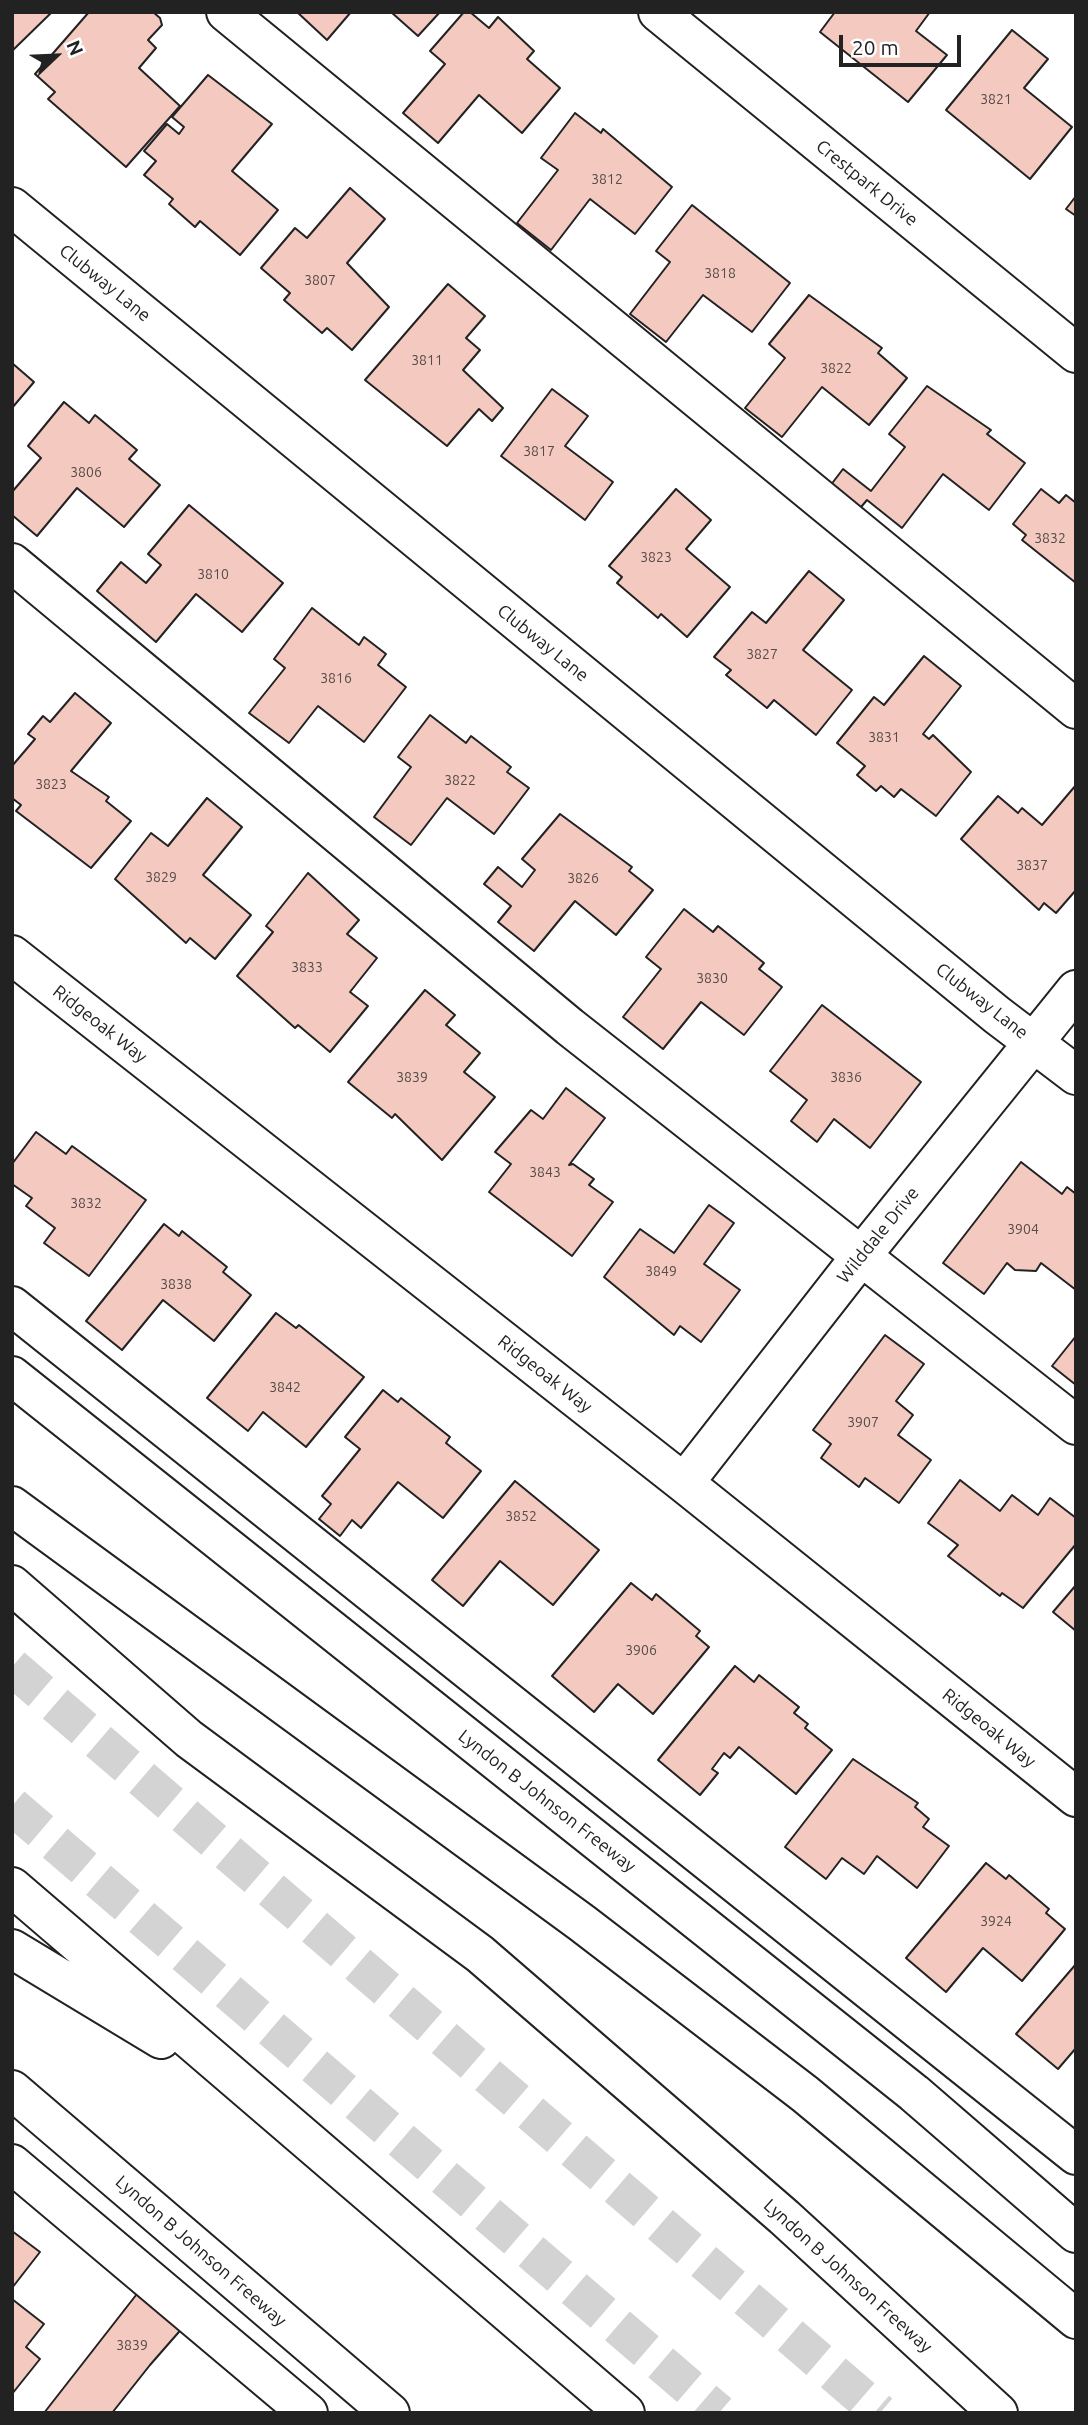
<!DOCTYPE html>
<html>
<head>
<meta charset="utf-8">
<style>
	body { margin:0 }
	#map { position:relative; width:1088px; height:2425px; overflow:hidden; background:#fff; font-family:Ubuntu,sans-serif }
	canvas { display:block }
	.frame { position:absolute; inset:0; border:14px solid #222; pointer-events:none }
	.north { position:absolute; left:21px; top:21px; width:70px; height:70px; -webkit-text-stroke:5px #fff; paint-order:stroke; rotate:67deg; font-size:19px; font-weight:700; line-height:28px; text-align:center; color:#222 }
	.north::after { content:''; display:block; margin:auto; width:24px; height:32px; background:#222; clip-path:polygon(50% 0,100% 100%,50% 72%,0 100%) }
	.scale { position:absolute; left:839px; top:35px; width:122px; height:32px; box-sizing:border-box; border:4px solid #222; border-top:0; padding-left:9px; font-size:21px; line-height:24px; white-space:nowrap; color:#222; -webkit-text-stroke:5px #fff; paint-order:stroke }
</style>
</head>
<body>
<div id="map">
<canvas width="1088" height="2425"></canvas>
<div class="frame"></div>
<div class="north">N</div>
<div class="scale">20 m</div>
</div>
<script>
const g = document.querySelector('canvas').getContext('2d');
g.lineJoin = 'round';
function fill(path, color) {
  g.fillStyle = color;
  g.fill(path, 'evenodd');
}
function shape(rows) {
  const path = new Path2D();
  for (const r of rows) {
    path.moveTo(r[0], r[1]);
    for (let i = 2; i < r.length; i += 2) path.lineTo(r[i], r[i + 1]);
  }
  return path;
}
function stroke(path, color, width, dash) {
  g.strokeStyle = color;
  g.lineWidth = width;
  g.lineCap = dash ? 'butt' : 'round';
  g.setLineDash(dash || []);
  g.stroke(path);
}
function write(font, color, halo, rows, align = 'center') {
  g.font = font + ' Ubuntu,sans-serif';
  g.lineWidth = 5;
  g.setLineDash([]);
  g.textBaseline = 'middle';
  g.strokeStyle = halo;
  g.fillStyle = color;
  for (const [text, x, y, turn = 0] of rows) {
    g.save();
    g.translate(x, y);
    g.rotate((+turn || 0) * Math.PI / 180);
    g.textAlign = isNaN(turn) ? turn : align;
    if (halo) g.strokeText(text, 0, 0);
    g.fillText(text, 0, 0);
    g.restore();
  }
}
const building = shape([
	[12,12,52,12,12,51,12,12],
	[89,12,153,12,160,18,162,25,148,40,156,48,139,68,180,106,126,167,48,99,55,92,35,74,89,12],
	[297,12,351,12,327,40,297,12],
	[391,12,440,12,418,36,391,12],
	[464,12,470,12,489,28,498,17,534,51,527,59,560,88,522,133,479,95,438,143,403,113,445,64,430,51,464,12],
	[835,12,930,12,916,31,947,55,908,102,820,32,835,12],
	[1012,30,1048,59,1024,88,1072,127,1030,179,946,110,1012,30],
	[208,75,272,124,232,171,278,210,240,255,200,221,195,227,169,204,173,199,144,175,156,161,144,151,167,124,179,134,184,127,172,117,208,75],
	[575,113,601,133,603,129,672,187,635,234,590,199,551,250,517,223,558,170,541,158,575,113],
	[350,188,385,219,347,263,389,307,352,350,327,328,322,333,284,300,290,293,261,268,295,228,307,238,350,188],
	[1076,196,1076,216,1066,209,1076,196],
	[692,205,790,283,752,332,703,295,666,342,630,314,670,262,656,251,692,205],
	[448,284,485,316,466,338,480,350,463,370,503,408,492,421,479,409,447,446,365,380,448,284],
	[809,295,882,348,878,353,907,378,869,425,822,387,782,437,745,408,785,358,769,344,809,295],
	[12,363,34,382,12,408,12,363],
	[927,386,991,430,987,434,1025,463,989,510,943,474,902,528,867,500,856,513,827,490,843,469,871,491,905,447,889,434,927,386],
	[552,389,588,416,565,446,613,482,585,520,501,456,552,389],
	[64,402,89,423,95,415,137,450,129,459,160,485,124,527,77,488,37,536,12,515,12,492,41,458,28,446,64,402],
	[676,489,711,520,686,549,730,587,687,637,661,614,658,618,617,583,622,577,609,566,676,489],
	[1041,489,1059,503,1066,495,1076,503,1076,583,1022,540,1026,535,1013,524,1041,489],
	[189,505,283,583,242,632,196,594,156,642,97,591,121,562,146,583,161,565,148,554,189,505],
	[809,571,844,600,803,650,852,690,816,735,774,700,767,708,726,675,731,670,714,657,752,612,766,623,809,571],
	[312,608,359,645,364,637,386,654,378,665,406,687,364,742,318,706,289,743,249,713,285,668,274,659,312,608],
	[924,656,961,686,923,734,929,739,933,735,971,772,936,816,901,789,894,797,881,786,876,791,857,775,865,766,837,743,874,697,884,705,924,656],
	[75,693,111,723,71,771,109,797,106,801,131,821,91,868,16,811,21,805,12,798,12,766,35,739,28,734,43,716,50,722,75,693],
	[430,715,466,743,471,736,511,767,507,772,529,788,494,834,447,798,411,845,374,817,411,767,398,757,430,715],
	[1076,785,1076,890,1056,913,1044,903,1039,910,961,839,998,796,1018,813,1022,808,1042,825,1076,785],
	[207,798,242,827,203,875,251,915,215,959,190,938,186,943,115,879,151,833,168,846,207,798],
	[560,814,632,867,629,871,653,890,616,935,575,901,534,951,498,922,511,906,484,884,498,867,522,887,535,870,522,859,560,814],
	[308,873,359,920,347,934,377,958,350,992,368,1006,330,1052,298,1025,295,1028,237,976,273,932,266,926,308,873],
	[684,909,713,932,718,926,764,963,759,969,782,987,744,1035,701,1002,663,1049,623,1017,661,969,646,957,684,909],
	[425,990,455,1015,446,1025,480,1053,464,1072,495,1097,442,1160,395,1114,392,1118,348,1082,425,990],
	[822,1005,921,1082,870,1148,834,1119,817,1142,791,1121,807,1100,770,1071,822,1005],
	[566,1088,605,1118,569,1165,573,1164,594,1179,589,1185,613,1202,572,1256,489,1192,511,1164,495,1152,531,1110,543,1119,566,1088],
	[36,1132,66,1154,72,1146,146,1200,89,1276,44,1243,55,1228,26,1206,32,1198,12,1184,12,1164,36,1132],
	[1021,1162,1062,1194,1067,1187,1076,1194,1076,1290,1041,1263,1036,1271,1015,1270,1007,1263,984,1294,943,1263,1021,1162],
	[709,1205,734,1223,704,1264,740,1290,701,1342,680,1326,674,1335,604,1277,640,1229,674,1253,709,1205],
	[164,1224,179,1236,182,1231,227,1267,223,1272,251,1295,214,1341,163,1300,122,1350,86,1321,164,1224],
	[276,1313,296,1328,299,1325,364,1377,306,1447,263,1412,248,1431,207,1398,276,1313],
	[885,1335,924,1364,896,1401,913,1415,898,1435,931,1460,899,1503,865,1478,859,1487,821,1458,831,1444,813,1430,885,1335],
	[1076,1336,1076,1385,1052,1366,1076,1336],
	[383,1390,398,1402,401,1398,450,1437,446,1443,481,1471,443,1518,398,1482,361,1528,352,1520,340,1536,319,1519,331,1504,322,1496,360,1449,345,1437,383,1390],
	[960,1480,1000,1511,1012,1495,1038,1515,1050,1498,1076,1518,1076,1544,1023,1608,1002,1593,1000,1596,948,1556,958,1545,928,1523,960,1480],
	[515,1481,599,1550,553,1605,500,1561,463,1606,432,1580,515,1481],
	[631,1583,652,1600,656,1594,700,1631,696,1636,709,1647,653,1714,618,1684,594,1712,552,1676,631,1583],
	[1076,1585,1076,1631,1053,1612,1076,1585],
	[735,1666,754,1682,759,1675,799,1707,794,1713,808,1724,805,1728,832,1750,796,1794,739,1747,730,1758,724,1753,712,1769,718,1773,700,1795,658,1760,735,1666],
	[853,1759,918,1803,915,1807,929,1819,923,1827,949,1846,917,1888,877,1856,864,1874,842,1858,826,1879,785,1847,853,1759],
	[986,1863,1006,1879,1009,1875,1049,1909,1046,1913,1065,1929,1022,1981,983,1948,946,1992,906,1958,986,1863],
	[1076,1964,1076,2048,1058,2069,1016,2034,1076,1964],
	[12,2231,40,2252,12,2288,12,2231],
	[140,2290,185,2325,150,2365,112,2413,44,2413,140,2290],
	[12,2299,44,2324,26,2347,40,2359,12,2394,12,2299]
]);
fill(building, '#f3c9c0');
stroke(building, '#222', 2);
stroke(shape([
	[12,1667,880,2413],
	[12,1806,719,2413]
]), '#d3d3d3', 38, [38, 19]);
const minor = shape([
	[226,12,1076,709],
	[658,12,1076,353],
	[12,207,997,1015,1076,1075],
	[12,563,570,1027,1076,1425],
	[12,955,684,1483,1076,1797],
	[12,1306,1076,2155],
	[684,1483,862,1255,1076,990],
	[12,2164,308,2413]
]);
const major = shape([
	[12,1376,914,2093,1076,2233],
	[12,2090,390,2413]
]);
const highway = shape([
	[12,1506,582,1923,805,2094,1076,2319],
	[12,1585,189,1739,480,1954,784,2217,998,2413],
	[12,1887,625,2413],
	[12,1949,161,2039]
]);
stroke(minor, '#222', 42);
stroke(major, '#222', 42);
stroke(highway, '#222', 42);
stroke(minor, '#fff', 38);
stroke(major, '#fff', 38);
stroke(highway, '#fff', 38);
write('14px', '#564c4a', null, [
	["3821",996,99],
	["3812",607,179],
	["3818",720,273],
	["3807",320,280],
	["3811",427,360],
	["3822",836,368],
	["3817",539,451],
	["3806",86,472],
	["3832",1050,538],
	["3823",656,557],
	["3810",213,574],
	["3827",762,654],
	["3816",336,678],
	["3831",884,737],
	["3822",460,780],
	["3823",51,784],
	["3837",1032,865],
	["3829",161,877],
	["3826",583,878],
	["3833",307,967],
	["3830",712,978],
	["3839",412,1077],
	["3836",846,1077],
	["3843",545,1172],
	["3832",86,1203],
	["3904",1023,1229],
	["3849",661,1271],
	["3838",176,1284],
	["3842",285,1387],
	["3907",863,1422],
	["3852",521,1516],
	["3906",641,1650],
	["3924",996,1921],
	["3839",132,2345]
]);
write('18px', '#222', '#fff', [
	["Crestpark Drive",867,183,39],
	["Clubway Lane",105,283,39],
	["Clubway Lane",543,643,39],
	["Clubway Lane",982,1001,38],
	["Ridgeoak Way",100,1024,38],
	["Wilddale Drive",878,1235,-51],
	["Ridgeoak Way",545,1374,38],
	["Ridgeoak Way",989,1728,39],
	["Lyndon B Johnson Freeway",547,1801,38],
	["Lyndon B Johnson Freeway",201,2251,41],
	["Lyndon B Johnson Freeway",848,2276,42]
]);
</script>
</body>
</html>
